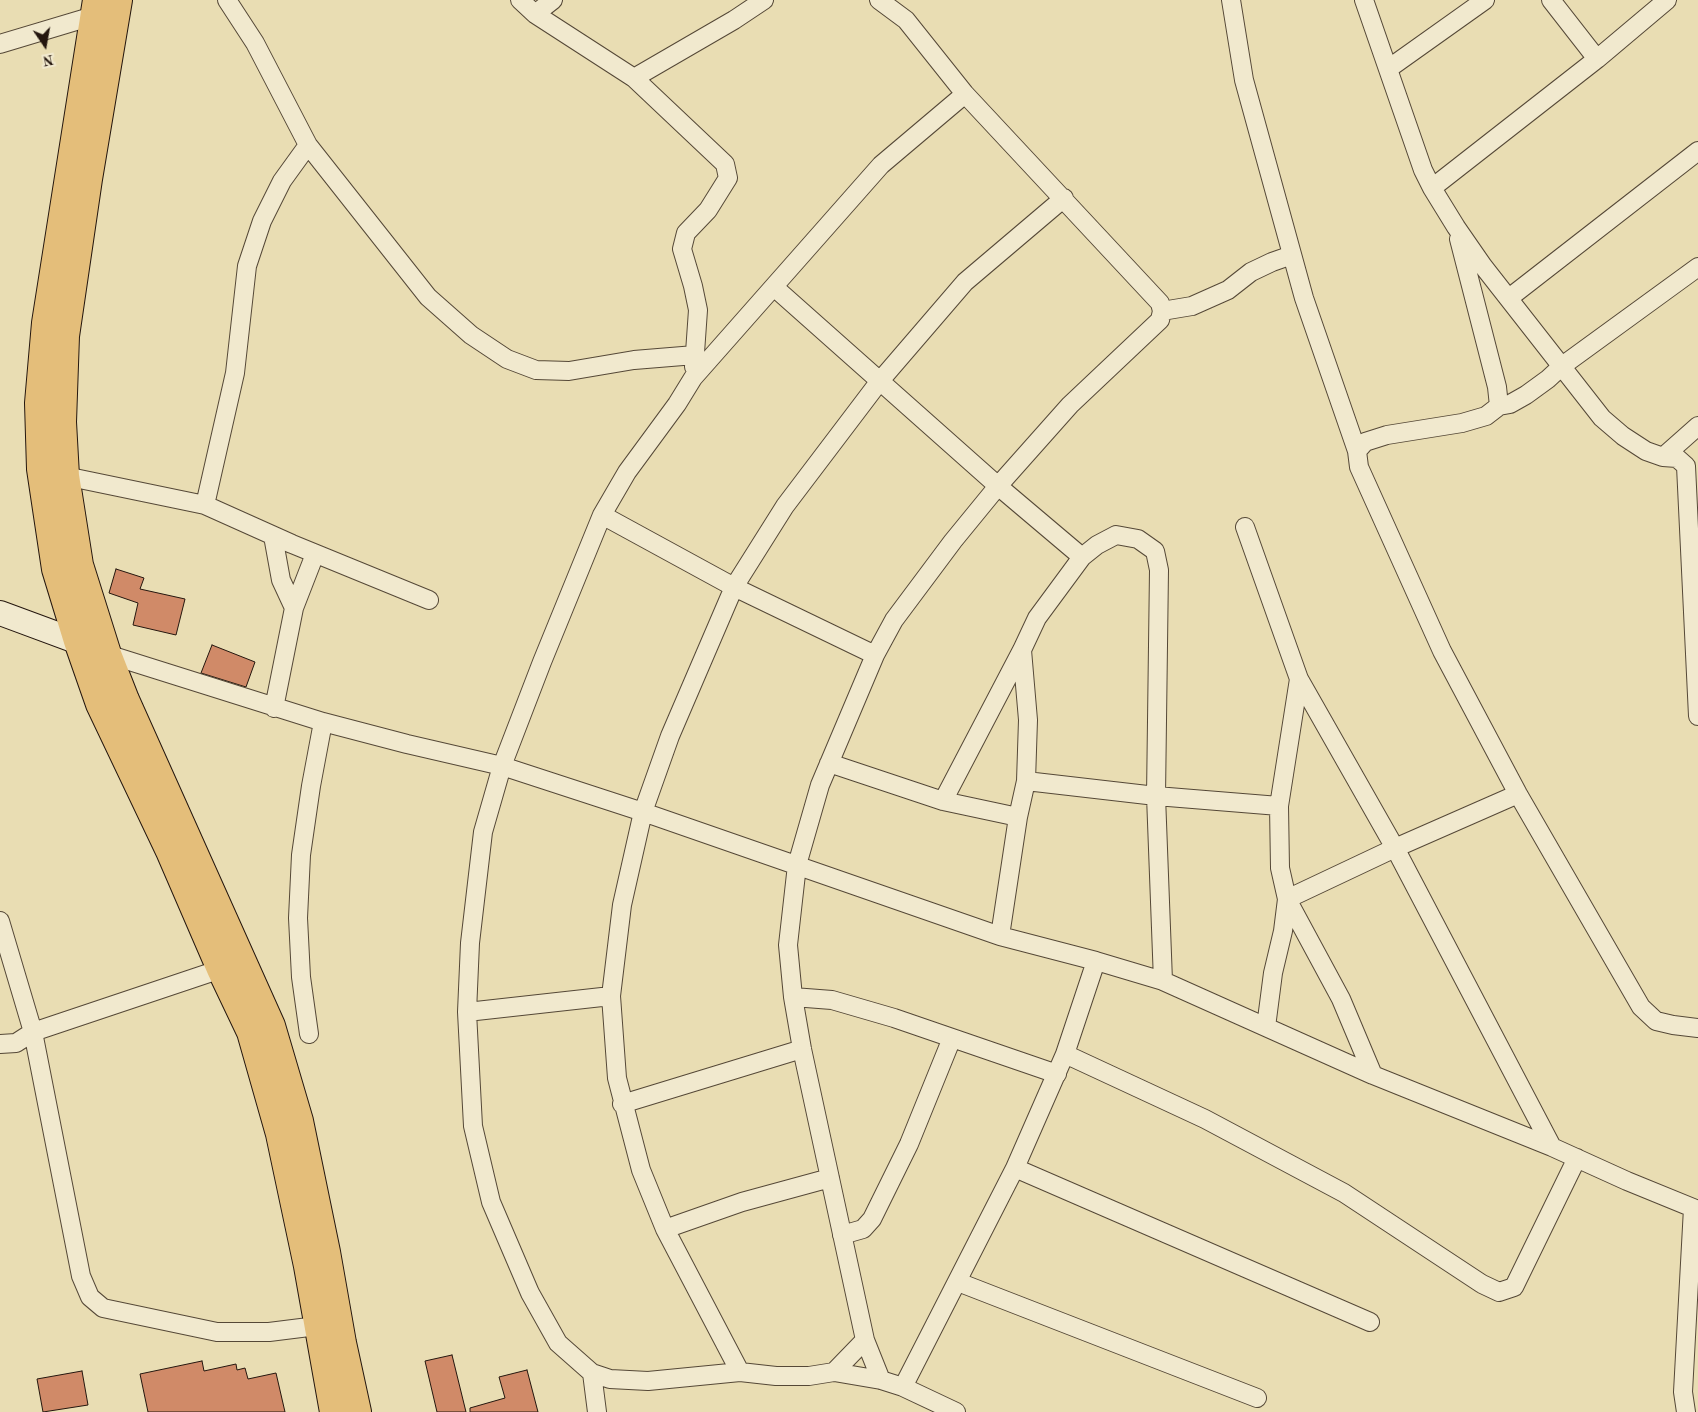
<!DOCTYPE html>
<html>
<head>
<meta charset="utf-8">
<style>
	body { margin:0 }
	#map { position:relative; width:1698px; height:1412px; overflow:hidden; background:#e9ddb3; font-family:"Old Standard TT",serif }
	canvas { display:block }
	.north { position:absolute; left:20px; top:20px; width:50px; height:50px; -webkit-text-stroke:4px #f1e9ce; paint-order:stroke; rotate:168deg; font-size:14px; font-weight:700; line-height:20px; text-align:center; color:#24160e }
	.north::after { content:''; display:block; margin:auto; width:18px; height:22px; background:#24160e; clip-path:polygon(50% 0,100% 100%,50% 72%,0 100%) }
</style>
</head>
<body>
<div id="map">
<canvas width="1698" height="1412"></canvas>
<div class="north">N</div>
</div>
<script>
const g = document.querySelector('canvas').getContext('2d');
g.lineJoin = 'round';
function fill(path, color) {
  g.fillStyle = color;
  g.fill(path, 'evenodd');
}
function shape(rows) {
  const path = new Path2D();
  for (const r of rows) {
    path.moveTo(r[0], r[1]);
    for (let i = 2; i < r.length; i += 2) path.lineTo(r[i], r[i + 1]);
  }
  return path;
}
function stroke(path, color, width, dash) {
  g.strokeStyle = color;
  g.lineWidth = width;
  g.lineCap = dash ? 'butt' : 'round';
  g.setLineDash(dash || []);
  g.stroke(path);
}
const building = shape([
	[116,569,144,578,140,589,185,599,176,635,133,625,138,603,109,593,116,569],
	[212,645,255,662,246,687,201,673,212,645],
	[452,1355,466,1412,437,1412,425,1361,452,1355],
	[202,1361,204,1371,236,1364,237,1370,245,1368,248,1379,276,1373,285,1412,148,1412,140,1374,202,1361],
	[527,1370,538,1412,470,1412,470,1408,505,1398,499,1377,527,1370],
	[82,1371,88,1405,43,1412,37,1379,82,1371]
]);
fill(building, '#d08a68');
stroke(building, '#24160e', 1);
const street = shape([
	[227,0,255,43,308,145,428,297,471,335,507,359,536,370,569,371,634,360,695,355],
	[520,0,535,14,634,78,725,164,728,178,708,210,686,233,682,249,693,286,698,310,694,367],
	[879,0,906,20,965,94,1160,303,1162,311,1160,320,1070,405,998,486,953,541,894,620,875,655,820,785,797,865,788,945,793,997,802,1049,865,1340,881,1380],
	[1231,0,1244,80,1304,298,1357,451,1359,467,1442,651,1518,794,1641,1007,1656,1021,1673,1025,1698,1028],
	[1364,0,1423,170,1432,188,1456,227,1483,266,1602,418,1623,436,1646,451,1663,457,1677,458,1686,466,1698,716],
	[1551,0,1597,59],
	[535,14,553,0],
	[0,44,93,16,101,17],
	[1388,69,1485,0],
	[634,78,734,20,764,0],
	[1432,188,1597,59,1667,0],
	[1459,239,1497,387,1499,406],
	[774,287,998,486,1082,557],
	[1509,298,1698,151],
	[1162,311,1192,306,1228,290,1251,272,1272,262,1292,255],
	[1357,451,1365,442,1387,435,1462,423,1486,416,1499,406,1510,404,1526,395,1548,379,1562,366,1698,267],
	[1663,457,1698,426],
	[65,476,205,505,292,544,429,600],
	[205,505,235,373,247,266,262,221,282,181,308,145],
	[602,515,734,587,875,655],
	[1245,527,1299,679,1395,848,1552,1147],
	[273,536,281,580,294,608],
	[107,654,323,722,407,744,502,766,643,812,1000,936,1096,961,1163,981,1373,1075,1552,1147,1627,1181,1698,1210],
	[1299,679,1279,806,1280,868,1287,899,1341,999,1373,1075],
	[274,708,294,608,315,554],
	[829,763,943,801,1018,817],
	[1026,781,1156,796,1279,806],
	[943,801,1022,650,1037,618,1082,557,1097,545,1116,535,1138,539,1155,551,1159,570,1156,796,1163,981],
	[1287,899,1395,848,1518,794],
	[0,921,33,1032,81,1276,90,1297,103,1308,217,1332,269,1332,317,1326],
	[1000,936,1018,817,1026,781,1028,720,1022,650],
	[793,997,832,1000,894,1018,1057,1074],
	[467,1012,611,996],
	[1266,1027,1273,973,1283,931,1287,899],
	[309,1034,301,977,298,918,301,855,311,786,323,722],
	[0,1044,16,1043,33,1032,221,969],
	[1065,1054,1205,1119,1344,1193,1482,1284,1499,1292,1514,1287,1577,1158],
	[622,1104,802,1049],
	[1015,1168,1370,1322],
	[665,1229,742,1202,830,1178],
	[842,1235,863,1229,872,1219,909,1144,952,1038],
	[958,1282,1257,1398],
	[740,1372,665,1229,641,1170,617,1078,611,996,622,905,643,812,670,736,734,587,785,506,879,382,965,282,1064,198],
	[834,1372,865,1340],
	[592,1373,597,1412],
	[903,1387,1015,1168,1065,1054,1096,961],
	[956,1412,903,1387,881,1380,834,1372,809,1376,776,1376,740,1372,648,1381,610,1379,592,1373,558,1343,530,1293,491,1202,473,1126,467,1012,470,943,483,832,502,766,542,662,602,515,627,472,677,404,693,378,881,165,965,94],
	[1686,1412,1683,1392,1693,1208]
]);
const secondary = shape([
	[0,613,92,647]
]);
const primary = shape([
	[97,0,46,323,39,403,41,469,56,569,78,641,100,704,170,851,221,969,251,1032,280,1134,308,1266,334,1412],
	[118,0,88,179,65,336,62,422,65,476,79,565,107,654,125,700,271,1026,299,1121,326,1252,342,1343,357,1412]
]);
stroke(street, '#554837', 20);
stroke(secondary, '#24160e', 26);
stroke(primary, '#24160e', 30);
stroke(street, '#f1e9ce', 18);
stroke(secondary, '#f1e9ce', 24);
stroke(primary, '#e4be7a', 28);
</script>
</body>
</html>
